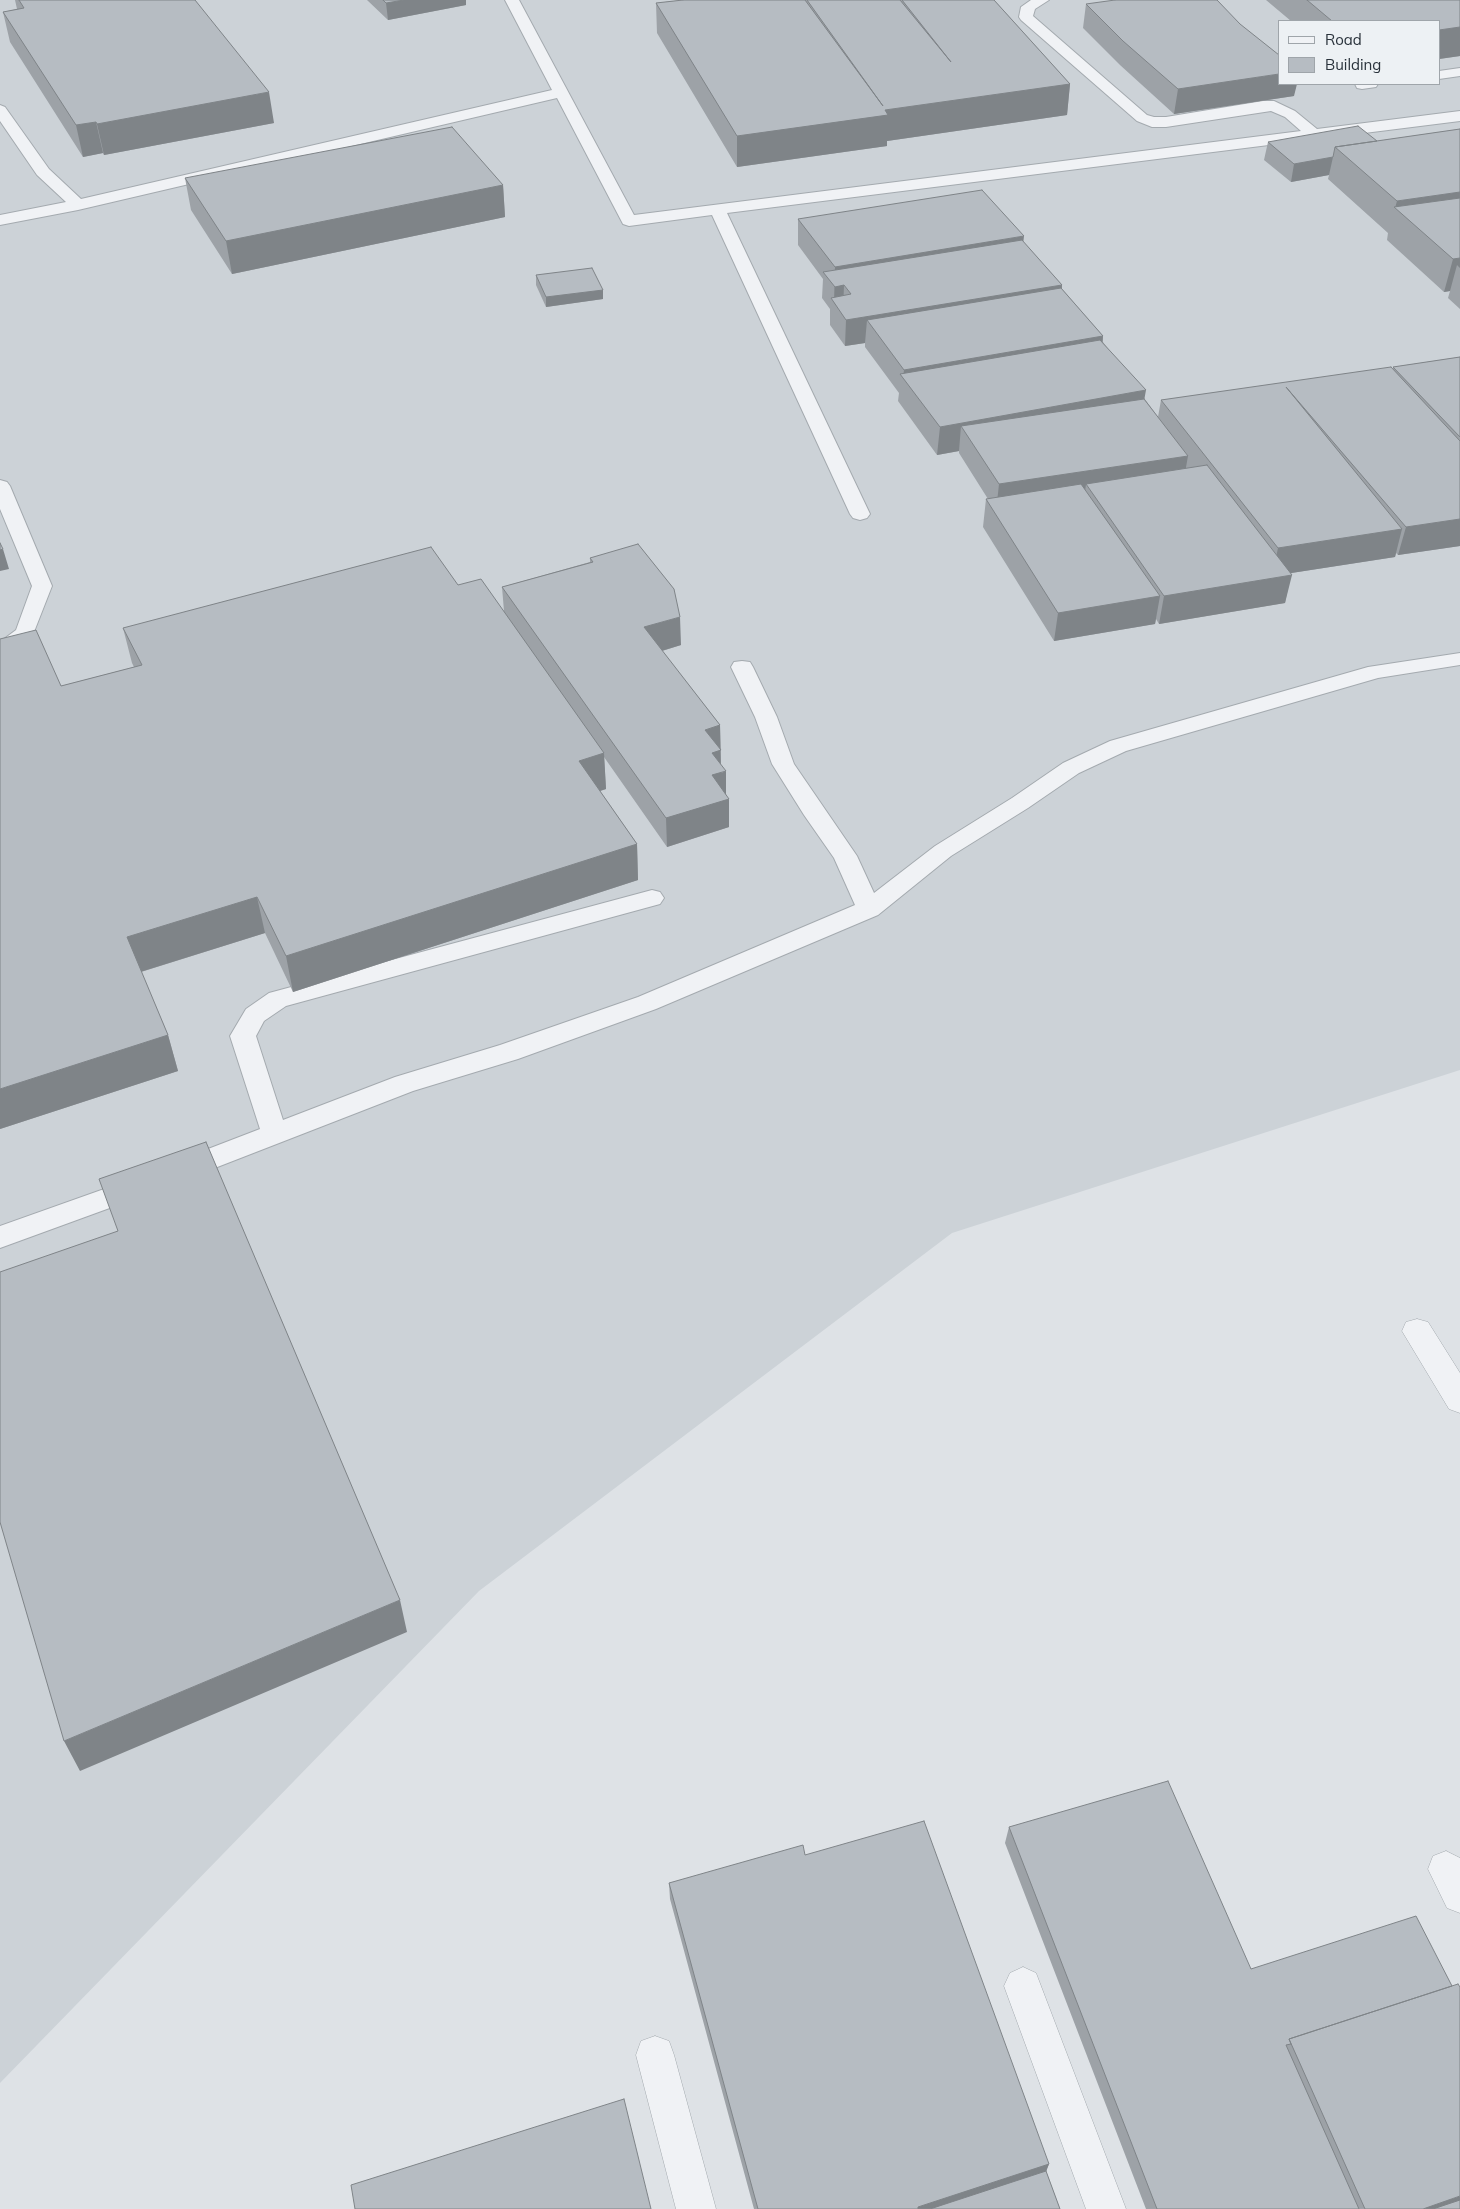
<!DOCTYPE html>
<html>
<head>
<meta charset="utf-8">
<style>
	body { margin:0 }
	#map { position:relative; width:1460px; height:2209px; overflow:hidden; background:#dee2e6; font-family:Mulish,sans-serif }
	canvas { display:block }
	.legend { position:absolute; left:1278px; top:20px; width:162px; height:65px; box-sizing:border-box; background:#edf1f4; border:1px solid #9fa5aa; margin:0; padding:6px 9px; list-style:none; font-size:15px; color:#29323b }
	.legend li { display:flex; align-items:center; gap:10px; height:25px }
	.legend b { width:25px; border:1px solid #9fa5aa }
</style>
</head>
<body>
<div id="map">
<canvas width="1460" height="2209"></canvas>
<ul class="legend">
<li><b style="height:6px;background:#f0f2f5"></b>Road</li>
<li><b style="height:14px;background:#b6bcc2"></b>Building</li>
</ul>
</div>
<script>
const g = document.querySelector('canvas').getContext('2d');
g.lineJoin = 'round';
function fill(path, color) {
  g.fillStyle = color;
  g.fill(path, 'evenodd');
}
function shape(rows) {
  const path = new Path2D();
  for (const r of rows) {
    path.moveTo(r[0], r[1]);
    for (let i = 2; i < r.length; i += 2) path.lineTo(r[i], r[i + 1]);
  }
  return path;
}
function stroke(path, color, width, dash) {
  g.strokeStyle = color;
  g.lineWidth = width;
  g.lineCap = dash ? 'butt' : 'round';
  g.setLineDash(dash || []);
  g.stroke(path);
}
fill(shape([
	[0,0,1460,0,1460,1070,952,1233,479,1591,0,2083],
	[1279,21,1439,21,1439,84,1279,84]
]), '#ccd2d7');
const service = shape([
	[505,0,519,0,634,215,1301,131,1285,117,1271,111,1166,127,1152,127,1137,121,1021,20,1019,17,1021,7,1031,0,1049,0,1035,9,1033,16,1147,115,1154,117,1166,117,1263,101,1274,101,1295,111,1317,129,1460,111,1460,121,727,213,870,514,867,518,860,520,853,518,850,514,712,215,629,226,623,224,557,98,78,210,0,225,0,215,66,202,37,175,0,121,0,105,5,107,49,169,81,199,552,90,505,0],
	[1460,68,1460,76,1439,79,1439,71,1460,68],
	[1355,84,1378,84,1376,87,1362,89,1357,88,1355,84],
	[0,480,7,482,10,486,52,586,32,637,7,656,0,658,0,642,16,630,32,586,0,509,0,480],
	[1460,653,1460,665,1378,678,1126,751,1079,773,1028,808,951,856,878,915,656,1009,518,1059,413,1091,189,1178,179,1181,169,1178,166,1171,169,1164,260,1129,230,1036,246,1009,269,993,652,890,660,892,664,898,660,904,286,1006,264,1021,256,1036,283,1120,395,1077,500,1045,638,997,855,905,834,858,804,815,772,764,755,717,731,667,734,662,742,661,750,662,753,667,777,717,794,764,857,856,874,893,935,846,1012,798,1063,763,1110,741,1368,667,1460,653],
	[138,1177,148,1180,152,1187,148,1194,0,1248,0,1226,138,1177]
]);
const minor = shape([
	[1417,1319,1428,1322,1460,1373,1460,1413,1449,1409,1402,1331,1406,1322,1417,1319],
	[1446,1851,1460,1858,1460,1913,1447,1908,1428,1869,1433,1856,1446,1851],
	[1023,1967,1036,1973,1126,2209,1086,2209,1004,1986,1010,1973,1023,1967],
	[655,2036,669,2041,674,2055,716,2209,676,2209,636,2055,641,2041,655,2036]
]);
stroke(service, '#a4aaaf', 2);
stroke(minor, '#a4aaaf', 1);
fill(service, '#f0f2f5');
fill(minor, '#f0f2f5');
fill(shape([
	[15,0,195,0,274,123,104,155,103,153,83,157,10,42,3,12,17,9],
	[367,0,466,0,466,5,388,20],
	[683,0,994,0,1070,84,1067,115,887,141,887,146,737,167,657,33,656,3],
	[1266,0,1460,0,1460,56,1439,59,1439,21,1291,21],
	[1086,4,1294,96,1174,114,1120,65,1083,28],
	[1460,129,1460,309,1448,298,1450,291,1444,292,1387,240,1388,233,1328,179,1329,175,1291,182,1264,160,1268,142,1377,141],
	[185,178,503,185,505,217,232,274,191,210],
	[798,219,1023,242,1062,285,1062,289,1103,336,1103,342,1158,417,1161,400,1393,369,1393,367,1460,357,1460,546,1398,555,1396,553,1395,557,1291,573,1285,603,1159,624,1156,619,1155,624,1054,641,983,527,986,499,988,499,959,453,959,451,937,455,898,401,899,393,865,347,865,343,845,346,830,325,830,309,822,298,823,279,798,245],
	[536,275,603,290,603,299,546,307,536,285],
	[590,558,681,645,662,651,720,725,721,765,726,794,729,827,667,847,604,757,606,789,600,791,637,844,638,880,293,992,265,933,141,972,168,1035,178,1071,0,1129,61,686,134,667,132,663,123,628,458,585,504,611,502,587,590,562],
	[1009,1827,1251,1969,1460,2209,1146,2209,1005,1843],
	[805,1855,1049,2164,1046,2171,1060,2209,754,2209,670,1899,669,1883]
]), '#9da2a7');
fill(shape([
	[404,0,466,0,466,5,388,20,386,3],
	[1460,27,1460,56,1439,59,1439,30],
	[1279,74,1279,84,1297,84,1294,96,1174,114,1178,89],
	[1070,84,1067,115,887,141,887,146,737,167,737,136,885,110],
	[269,92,274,123,104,155,97,124],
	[96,122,103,153,83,157,76,125],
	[1333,157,1329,175,1291,182,1294,164],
	[503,185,505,217,232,274,226,241],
	[1460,192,1460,223,1395,208,1397,201],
	[1024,236,1021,262,844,285,843,312,834,303,835,267],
	[1460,258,1460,268,1457,265,1450,291,1444,292,1453,259],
	[1062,285,1059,312,867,320,865,343,845,346,846,320],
	[603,290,603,299,546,307,546,297],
	[1103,336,1100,363,903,378,904,370],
	[1146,390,1141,418,961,426,959,451,937,455,940,427],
	[1188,456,1183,484,1086,484,1084,499,996,512,999,484],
	[1460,519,1460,546,1398,555,1406,527],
	[1402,529,1395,557,1272,576,1278,548],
	[3,549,9,569,0,571,0,550],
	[1292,575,1285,603,1159,624,1164,596],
	[1160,596,1155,624,1054,641,1058,613],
	[680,617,681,645,645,656,644,627],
	[720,725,721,773,726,771,726,800,729,799,729,827,667,847,666,818,705,730],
	[604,753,606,789,581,797,579,761],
	[637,844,638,880,293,992,286,956],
	[257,897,265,933,137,973,127,937],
	[168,1035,178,1071,0,1129,0,1089],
	[400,1600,407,1632,80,1771,64,1741],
	[1049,2164,1044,2177,948,2209,918,2209,918,2207],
	[1460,2196,1460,2209,1423,2209]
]), '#7f8488');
const building = shape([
	[19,0,195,0,269,92,97,124,96,122,76,125,3,12,24,8,19,0],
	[383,0,404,0,386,3,383,0],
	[683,0,805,0,883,106,807,0,900,0,951,62,902,0,994,0,1070,84,885,110,888,115,737,136,656,3,683,0],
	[1115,0,1217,0,1240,24,1279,55,1279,74,1178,89,1123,41,1086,4,1115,0],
	[1307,0,1460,0,1460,27,1439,30,1439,21,1332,21,1307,0],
	[1358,126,1377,141,1335,147,1333,157,1294,164,1268,142,1358,126],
	[452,127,503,185,226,241,185,178,452,127],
	[1460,129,1460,192,1397,201,1335,147,1460,129],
	[982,190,1024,236,835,267,798,219,982,190],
	[1460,198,1460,258,1453,259,1394,207,1460,198],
	[1022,240,1062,285,846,320,831,298,851,294,844,285,835,287,823,272,1022,240],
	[592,268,603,290,546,297,536,275,592,268],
	[1061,288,1103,336,904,370,867,320,1061,288],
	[1100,340,1146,390,940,427,900,374,1100,340],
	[1460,357,1460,437,1393,367,1460,357],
	[1391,367,1460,441,1460,519,1406,527,1286,387,1402,529,1278,548,1161,400,1391,367],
	[1144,399,1188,456,999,484,961,426,1144,399],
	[1207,465,1292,575,1164,596,1086,484,1207,465],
	[1081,484,1160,596,1058,613,986,499,1081,484],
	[0,543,3,549,0,550,0,543],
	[638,544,674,589,680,617,644,627,720,725,705,730,721,750,712,753,726,771,712,775,729,799,666,818,502,587,593,562,590,558,638,544],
	[431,547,458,585,481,579,604,753,579,761,637,844,286,956,257,897,127,937,168,1035,0,1089,0,639,36,630,61,686,142,665,123,628,431,547],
	[206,1142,400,1600,64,1741,0,1522,0,1272,118,1231,99,1179,206,1142],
	[1168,1781,1251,1969,1416,1916,1452,1986,1289,2039,1291,2044,1286,2045,1359,2209,1157,2209,1009,1827,1168,1781],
	[924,1821,1049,2164,918,2207,918,2209,758,2209,669,1883,803,1845,805,1855,924,1821],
	[1458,1984,1460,1987,1460,2196,1423,2209,1365,2209,1289,2039,1458,1984],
	[624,2099,651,2209,355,2209,351,2185,624,2099],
	[1046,2171,1060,2209,930,2209,1046,2171],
	[1460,2200,1460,2209,1433,2209,1460,2200]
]);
fill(building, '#b6bcc2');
stroke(building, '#7f8488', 1);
</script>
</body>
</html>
